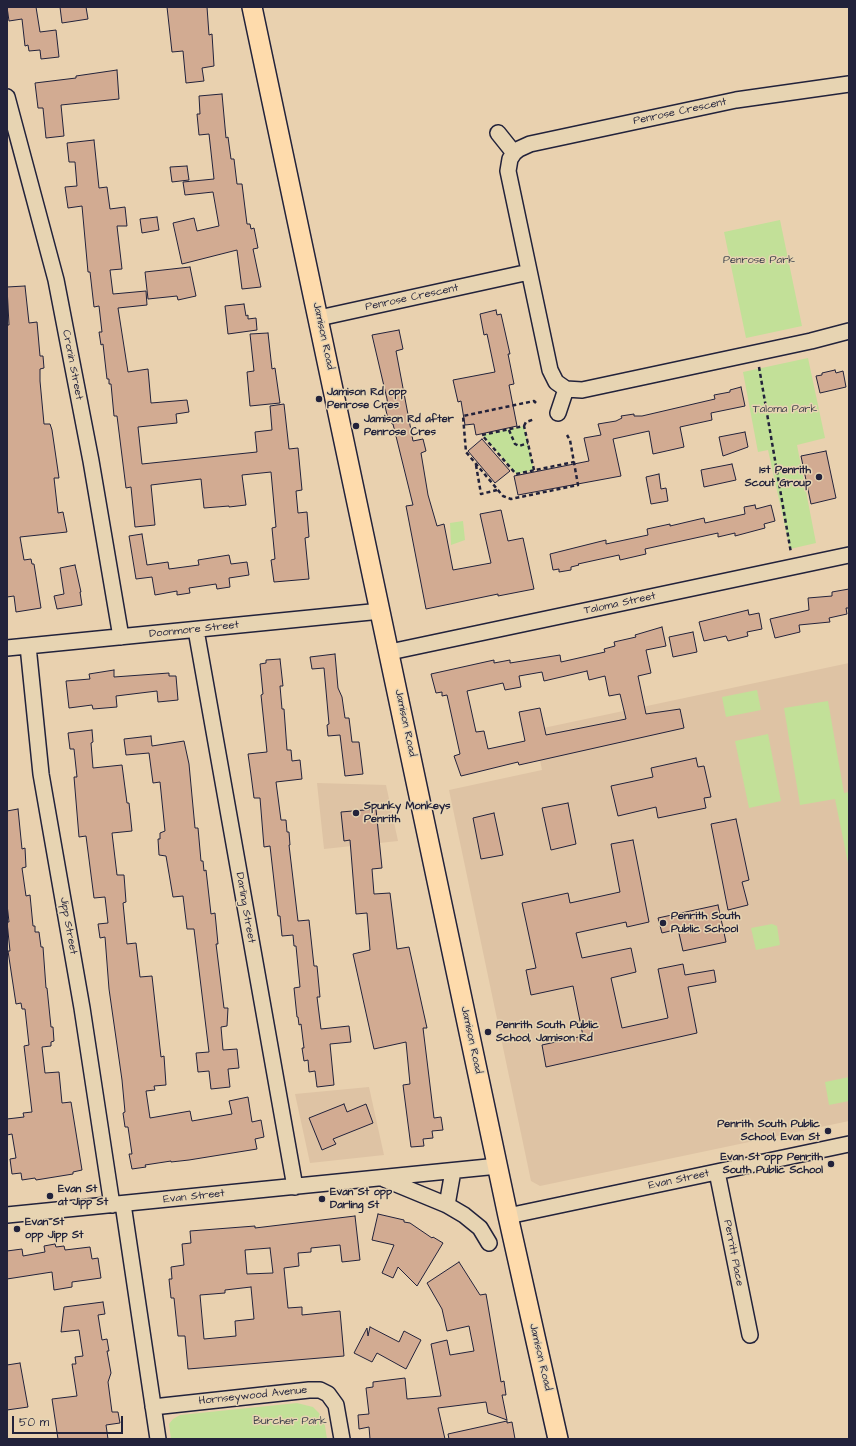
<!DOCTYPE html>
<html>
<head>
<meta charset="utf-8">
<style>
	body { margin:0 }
	#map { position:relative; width:856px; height:1446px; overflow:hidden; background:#e9d1af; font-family:"Architects Daughter",sans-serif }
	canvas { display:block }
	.frame { position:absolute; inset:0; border:8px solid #22223b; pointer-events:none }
	.scale { position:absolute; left:12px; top:1416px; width:111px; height:18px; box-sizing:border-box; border:2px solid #22223b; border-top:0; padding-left:5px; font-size:12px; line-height:14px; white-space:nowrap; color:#22223b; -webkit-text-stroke:3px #e7d4b2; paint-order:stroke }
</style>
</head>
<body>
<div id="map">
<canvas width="856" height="1446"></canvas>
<div class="frame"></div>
<div class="scale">50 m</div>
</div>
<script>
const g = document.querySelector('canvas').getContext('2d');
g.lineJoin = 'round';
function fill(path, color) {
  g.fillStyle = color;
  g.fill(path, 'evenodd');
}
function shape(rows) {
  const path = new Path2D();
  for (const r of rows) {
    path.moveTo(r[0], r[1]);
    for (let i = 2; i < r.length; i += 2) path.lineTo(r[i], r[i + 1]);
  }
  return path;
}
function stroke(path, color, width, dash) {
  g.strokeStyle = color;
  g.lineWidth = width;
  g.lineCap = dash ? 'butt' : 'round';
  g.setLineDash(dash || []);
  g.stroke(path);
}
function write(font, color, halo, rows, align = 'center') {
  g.font = font + ' "Architects Daughter",sans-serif';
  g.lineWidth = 3;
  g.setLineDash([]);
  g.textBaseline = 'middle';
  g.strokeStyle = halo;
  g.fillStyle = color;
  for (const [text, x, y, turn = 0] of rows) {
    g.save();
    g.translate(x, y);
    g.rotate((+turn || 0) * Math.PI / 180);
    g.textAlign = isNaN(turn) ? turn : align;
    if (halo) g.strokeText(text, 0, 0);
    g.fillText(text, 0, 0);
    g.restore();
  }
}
fill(shape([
	[849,663,849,1121,540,1186,531,1181,449,790,542,770,534,730],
	[317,783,386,785,398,841,324,849],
	[369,1087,384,1155,310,1163,295,1094]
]), '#dec3a4');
fill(shape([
	[780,220,802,326,746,338,724,232],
	[808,358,825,438,797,445,816,543,790,549,768,450,758,452,743,372],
	[524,426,534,470,516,474,482,435],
	[463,521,465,540,451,545,450,523],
	[757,690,761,710,726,717,722,697],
	[828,701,844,793,849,792,849,868,835,799,800,805,784,708],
	[768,734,781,801,749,808,735,741],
	[772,924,777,926,780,945,756,950,751,928],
	[849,1077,849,1101,829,1105,825,1082],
	[297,1403,313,1407,319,1413,325,1426,327,1439,171,1439,169,1424,173,1419,180,1415]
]), '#c2e098');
const building = shape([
	[7,7,36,7,40,32,56,30,59,57,41,59,40,50,29,51,28,45,25,46,22,19,9,21,7,7],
	[60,7,86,7,88,19,62,23,60,7],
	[167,7,207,7,209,35,212,34,214,66,202,68,204,81,186,83,183,51,172,52,167,7],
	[117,70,119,99,61,105,64,136,46,138,43,108,38,108,35,83,76,78,76,76,117,70],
	[222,94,226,138,228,137,231,159,234,159,237,184,242,184,247,224,250,224,251,229,254,228,258,248,253,249,261,287,242,289,237,250,182,264,173,223,194,218,197,231,219,226,213,192,185,195,183,182,214,179,209,134,199,135,197,114,200,114,199,96,222,94],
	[94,140,99,188,107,187,110,209,125,207,127,226,117,226,122,269,110,270,113,294,146,291,147,305,118,308,128,372,148,369,151,403,187,400,189,412,176,414,177,423,138,427,142,464,257,452,255,432,272,430,270,406,284,404,289,449,298,448,302,490,296,491,298,513,307,512,309,537,305,538,309,579,274,582,271,560,275,559,272,528,276,527,271,472,242,475,246,505,229,507,229,506,204,508,201,479,151,485,155,525,135,527,131,487,126,488,117,416,114,416,111,384,109,384,109,379,107,379,103,344,101,345,99,332,102,332,99,306,94,307,90,272,88,272,82,206,68,208,65,187,77,186,75,162,69,162,67,143,94,140],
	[187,166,189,180,172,182,170,167,187,166],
	[157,217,159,230,142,233,140,219,157,217],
	[190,267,196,296,178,300,177,296,148,299,145,272,190,267],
	[25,286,29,323,37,322,40,356,43,356,44,368,40,369,40,381,44,424,50,424,52,430,59,478,54,478,58,513,63,512,67,532,20,537,24,560,31,559,32,564,34,564,41,608,16,612,14,596,7,597,7,325,9,325,7,287,25,286],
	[244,304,246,316,248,315,248,319,256,318,257,330,228,334,225,306,244,304],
	[496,310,497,315,501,314,510,354,508,354,514,384,509,385,517,426,476,435,474,424,465,425,461,401,458,402,453,380,495,372,487,334,484,335,480,314,496,310],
	[399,330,403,349,396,351,413,441,423,439,426,451,421,453,428,495,437,526,444,524,453,570,491,563,480,514,501,510,508,541,523,538,534,589,498,596,498,594,426,609,406,506,413,505,393,424,392,424,391,419,388,419,385,406,388,406,387,399,372,335,399,330],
	[268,333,272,369,275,368,280,403,250,406,247,372,254,371,250,334,268,333],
	[835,370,836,373,843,371,846,387,820,393,816,376,822,375,822,373,835,370],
	[741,387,745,406,711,413,712,420,680,427,684,447,653,454,649,431,613,439,621,476,518,495,514,476,589,461,584,438,601,435,598,424,616,421,622,418,621,416,634,414,634,416,642,416,715,399,714,395,730,392,730,390,741,387],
	[745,432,748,447,723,456,719,437,745,432],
	[482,439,510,471,495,483,468,451,482,439],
	[826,451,836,498,811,504,801,456,826,451],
	[732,464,736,480,704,487,701,470,732,464],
	[659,474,661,489,666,488,668,501,651,504,646,477,659,474],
	[755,505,756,509,771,505,775,521,764,524,765,528,735,536,735,533,718,537,718,533,645,549,646,554,620,560,619,555,578,564,579,565,571,567,571,570,559,572,559,569,553,570,550,554,606,540,606,544,648,535,647,529,670,524,670,526,704,518,705,523,745,514,744,507,755,505],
	[142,534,147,565,168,562,169,569,199,565,198,560,229,555,231,564,247,562,249,575,229,578,230,587,217,589,216,584,189,588,190,593,177,595,177,591,155,595,152,577,136,579,129,536,142,534],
	[75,565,81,592,80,592,82,605,57,609,54,596,64,594,60,568,75,565],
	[849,589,849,608,846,608,847,614,829,618,830,622,799,625,800,632,775,638,770,619,809,610,808,598,832,596,832,592,849,589],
	[748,610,749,615,759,613,762,629,747,632,748,636,728,641,726,636,704,641,699,622,748,610],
	[662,627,666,646,646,650,651,673,638,676,646,714,680,709,684,728,519,765,518,762,461,776,454,756,460,754,447,695,442,696,442,692,436,693,431,674,494,660,494,663,510,660,510,663,560,655,561,662,605,652,604,649,615,646,614,642,636,637,635,635,662,627],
	[587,671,589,680,605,676,609,696,620,694,626,719,546,735,540,708,519,712,525,741,488,749,484,731,476,732,467,691,503,683,505,690,521,687,519,676,542,672,544,681,587,671],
	[693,632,697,652,673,657,669,637,693,632],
	[335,654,338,688,342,697,345,718,349,718,352,742,359,742,363,774,345,776,340,735,328,736,327,725,329,724,324,668,312,669,310,657,335,654],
	[280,659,283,686,280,686,282,709,284,709,287,750,291,750,292,761,300,760,302,779,276,782,281,820,286,820,287,832,289,832,290,845,289,845,298,921,309,920,314,966,317,966,320,997,317,997,321,1029,349,1026,351,1042,330,1044,334,1085,317,1087,315,1071,309,1072,308,1060,304,1061,302,1048,304,1048,301,1024,299,1025,298,1017,297,1017,294,988,300,987,296,946,294,946,293,935,282,936,280,916,278,916,270,846,264,847,260,798,254,798,251,775,248,754,267,752,261,695,263,694,260,664,266,663,266,660,280,659],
	[114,670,114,677,169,673,169,676,176,676,178,700,158,702,157,691,116,696,117,707,93,709,92,705,69,708,66,681,90,679,89,674,114,670],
	[92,730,93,742,91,743,93,768,122,765,127,803,129,803,132,831,112,833,117,875,124,875,126,902,123,903,127,944,136,943,140,977,152,976,161,1057,164,1056,166,1085,154,1086,155,1090,146,1091,150,1118,190,1111,192,1121,232,1114,229,1101,248,1097,252,1122,261,1120,264,1137,255,1139,257,1149,189,1160,171,1162,171,1161,145,1165,146,1167,132,1169,129,1154,132,1154,128,1127,125,1127,123,1113,125,1112,122,1080,109,989,105,937,100,938,98,924,108,923,105,897,94,898,86,836,79,837,74,777,77,777,74,749,70,749,68,733,92,730],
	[151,736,152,746,184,741,189,764,195,828,198,828,201,861,203,861,204,871,206,870,211,914,215,913,218,944,216,944,224,1008,228,1008,227,1026,221,1027,223,1050,237,1049,239,1068,228,1069,230,1087,211,1089,209,1071,198,1072,196,1053,209,1052,194,929,187,929,183,896,173,897,166,856,159,855,158,839,160,839,160,833,165,831,160,782,153,783,149,753,126,755,124,739,151,736],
	[696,758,698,767,704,766,711,797,704,798,706,808,658,818,656,807,618,816,611,786,653,777,651,768,696,758],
	[568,803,576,844,551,850,542,808,568,803],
	[18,809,22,849,25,848,26,867,22,868,26,896,30,895,33,926,35,926,35,932,39,932,41,947,43,947,46,988,47,988,51,1027,53,1027,54,1041,51,1042,51,1046,42,1047,45,1073,59,1072,62,1103,71,1102,82,1170,73,1172,73,1174,36,1180,35,1178,22,1180,21,1173,12,1174,10,1159,16,1158,12,1134,7,1135,7,1119,24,1117,23,1113,32,1112,24,1046,29,1045,25,1009,22,1009,21,1003,16,1004,8,951,10,951,7,922,9,922,7,904,7,811,18,809],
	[376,809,382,868,372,869,374,894,390,893,397,949,409,947,427,1028,423,1028,434,1118,441,1117,443,1130,432,1131,433,1138,423,1139,424,1146,411,1147,403,1085,410,1084,406,1042,374,1049,353,954,370,950,367,913,356,914,350,840,344,841,341,812,376,809],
	[494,813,503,855,481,859,473,818,494,813],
	[736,819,749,880,742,882,748,905,728,910,711,824,736,819],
	[633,840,649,922,627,927,626,922,576,933,582,958,631,948,636,972,611,978,622,1028,668,1018,658,969,683,964,685,975,714,970,716,982,688,987,697,1033,546,1067,542,1045,583,1036,573,986,531,995,526,970,536,968,522,903,568,893,570,903,620,892,611,844,633,840],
	[718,905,726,942,683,951,678,929,662,933,658,918,718,905],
	[344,1104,347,1112,366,1104,373,1123,333,1139,336,1144,322,1150,309,1118,344,1104],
	[378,1214,404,1220,404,1222,410,1223,432,1238,433,1237,443,1243,417,1286,398,1267,393,1278,382,1273,394,1245,372,1240,378,1214],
	[355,1216,360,1260,342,1262,340,1245,311,1248,311,1252,298,1253,299,1266,284,1268,288,1308,302,1307,302,1315,340,1311,344,1356,188,1369,185,1336,178,1336,174,1298,171,1298,169,1279,172,1279,171,1267,184,1265,182,1244,191,1243,190,1231,255,1226,255,1228,355,1216],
	[270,1248,273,1273,247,1274,245,1250,270,1248],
	[251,1287,254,1319,235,1321,236,1336,204,1339,200,1295,225,1293,225,1290,251,1287],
	[55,1244,56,1247,64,1246,65,1250,90,1247,92,1259,98,1258,101,1278,72,1282,72,1287,54,1290,52,1272,7,1279,7,1251,22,1249,23,1256,45,1252,44,1246,55,1244],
	[459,1262,480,1295,486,1294,501,1382,504,1381,506,1395,502,1395,507,1420,488,1413,486,1402,438,1408,445,1439,370,1439,369,1427,359,1429,358,1415,369,1414,366,1388,373,1387,373,1382,405,1378,407,1399,441,1396,431,1344,447,1340,450,1355,474,1351,469,1326,447,1331,442,1309,427,1283,459,1262],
	[103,1302,105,1314,98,1315,102,1340,107,1339,109,1351,107,1351,111,1373,108,1382,112,1412,118,1412,120,1423,106,1425,108,1439,58,1439,52,1399,77,1396,72,1364,76,1364,75,1357,83,1356,79,1330,61,1332,64,1307,103,1302],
	[370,1327,399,1342,404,1331,421,1340,406,1369,377,1353,372,1362,354,1353,367,1328,368,1336,370,1327],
	[20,1363,28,1407,7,1410,7,1365,20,1363],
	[507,1421,507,1423,512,1422,515,1439,449,1439,448,1434,507,1421]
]);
fill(building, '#d2ab92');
stroke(building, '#22223b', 1);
const minor = shape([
	[849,84,736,100,530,144,519,149,514,153,510,159,508,171,550,370,556,382,566,389,582,390,811,341,849,331],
	[7,97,56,280,91,461,121,637],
	[498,133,514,153],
	[319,318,529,272],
	[558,413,566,389],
	[196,630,295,1187],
	[28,646,41,774,82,1008,112,1205],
	[7,648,381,611],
	[390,652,849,555],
	[717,1172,750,1335],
	[384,1179,447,1205,464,1215,480,1228,489,1243],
	[123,1204,158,1439],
	[447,1205,453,1171],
	[7,1215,498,1166],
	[508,1216,849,1144],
	[153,1407,309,1390,320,1390,328,1394,336,1405,342,1439]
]);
const major = shape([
	[252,7,508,1216,558,1439]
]);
stroke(minor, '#22223b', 18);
stroke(major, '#22223b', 22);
stroke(shape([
	[759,367,791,553],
	[536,403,534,401,463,416,466,452,503,496,511,499,578,485,570,440,567,435],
	[524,426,526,422,535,419],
	[509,430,515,444,519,446,528,443],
	[476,465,481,494,497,490],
	[534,470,524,426,482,435,516,474,574,462]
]), '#22223b', 2.5, [4, 3]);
stroke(minor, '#e7d4b2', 15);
stroke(major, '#fedbac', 19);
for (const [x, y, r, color] of [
	[319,399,4,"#22223b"],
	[356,426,4,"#22223b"],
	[819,477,4,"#22223b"],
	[356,813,4,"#22223b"],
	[663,923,4,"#22223b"],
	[488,1032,4,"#22223b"],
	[828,1131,4,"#22223b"],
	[831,1164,4,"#22223b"],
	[50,1196,4,"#22223b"],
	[322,1199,4,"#22223b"],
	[17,1229,4,"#22223b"]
]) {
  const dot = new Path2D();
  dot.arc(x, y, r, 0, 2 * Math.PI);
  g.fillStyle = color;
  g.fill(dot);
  stroke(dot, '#e7d4b2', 1.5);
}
write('11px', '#22223b', '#e7d4b2', [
	["Penrose Crescent",680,112,-12],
	["Penrose Crescent",412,298,-12],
	["Jamison Road",323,336,78],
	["Cronin Street",72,365,79],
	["Taloma Street",620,604,-12],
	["Doonmore Street",194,630,-6],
	["Jamison Road",405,723,78],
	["Darling Street",245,908,80],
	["Jipp Street",68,926,80],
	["Jamison Road",471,1040,78],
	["Evan Street",679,1180,-12],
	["Evan Street",194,1197,-6],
	["Perritt Place",733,1253,79],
	["Jamison Road",540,1357,77],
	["Hornseywood Avenue",253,1396,-6]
]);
write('11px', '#3a3e49', '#e7d4b2', [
	["Penrose Park",759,261],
	["Taloma Park",785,410],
	["Burcher Park",290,1422]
]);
write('bold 11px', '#22223b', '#e7d4b2', [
	["Jamison Rd opp",327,393],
	["Penrose Cres",327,406],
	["Jamison Rd after",364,420],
	["Penrose Cres",364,433],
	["1st Penrith",811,471,"right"],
	["Scout Group",811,484,"right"],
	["Spunky Monkeys",364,807],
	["Penrith",364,820],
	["Penrith South",671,917],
	["Public School",671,930],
	["Penrith South Public",496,1026],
	["School, Jamison Rd",496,1039],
	["Penrith South Public",820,1125,"right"],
	["School, Evan St",820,1138,"right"],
	["Evan St opp Penrith",823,1158,"right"],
	["South Public School",823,1171,"right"],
	["Evan St",58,1190],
	["at Jipp St",58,1203],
	["Evan St opp",330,1193],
	["Darling St",330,1206],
	["Evan St",25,1223],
	["opp Jipp St",25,1236]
], 'left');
</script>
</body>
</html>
